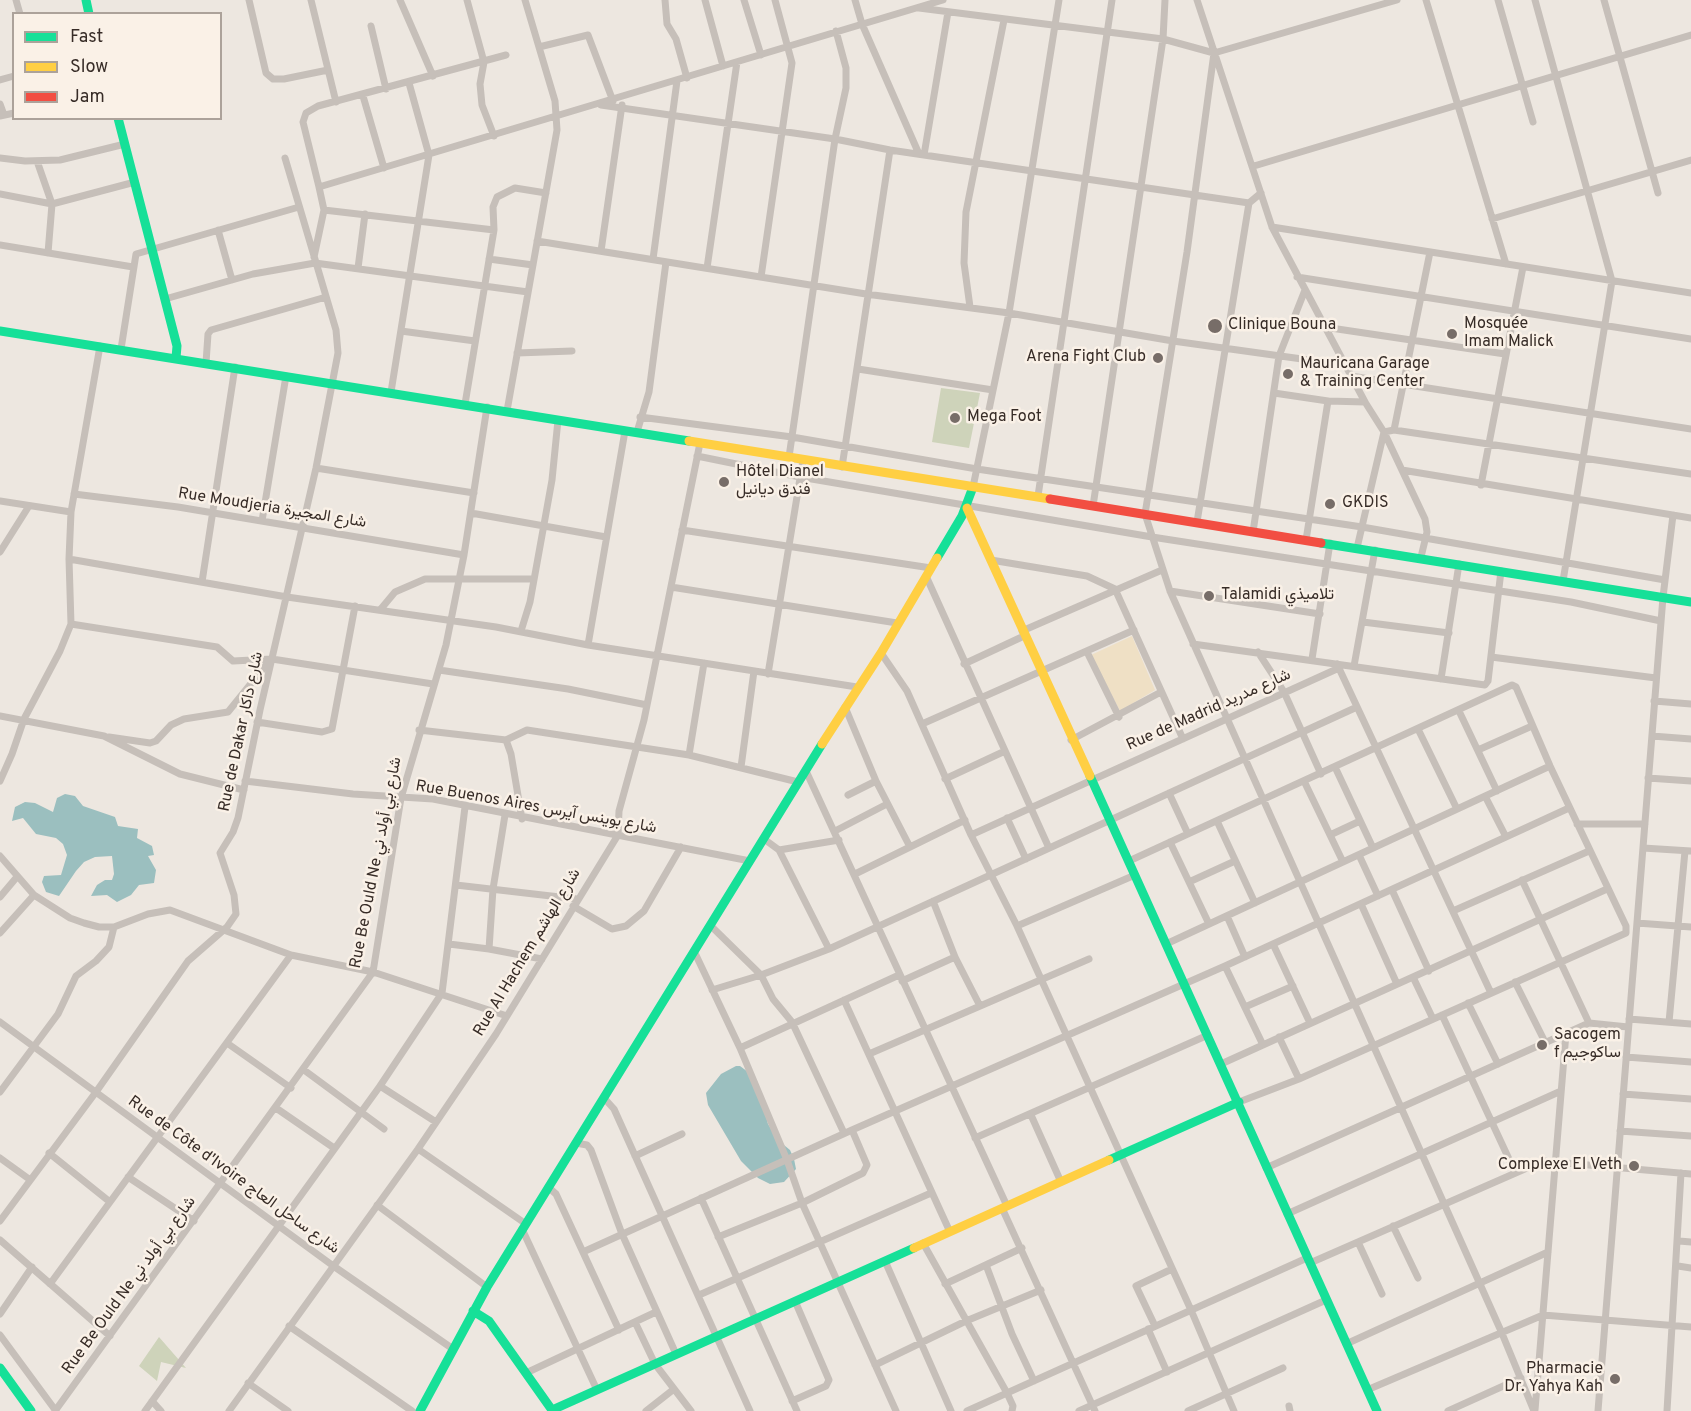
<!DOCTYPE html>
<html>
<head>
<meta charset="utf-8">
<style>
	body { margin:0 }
	#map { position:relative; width:1691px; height:1411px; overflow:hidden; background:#ede7e0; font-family:Overpass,sans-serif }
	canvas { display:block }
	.legend { position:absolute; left:12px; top:12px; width:210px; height:108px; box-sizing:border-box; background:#faf1e7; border:2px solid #aca29a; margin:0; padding:8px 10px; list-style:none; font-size:18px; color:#372c27 }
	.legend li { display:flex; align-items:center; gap:12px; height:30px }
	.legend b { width:30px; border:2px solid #aca29a }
</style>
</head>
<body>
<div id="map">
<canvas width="1691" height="1411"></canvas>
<ul class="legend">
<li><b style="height:8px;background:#16e098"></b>Fast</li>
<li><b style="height:8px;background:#ffcf43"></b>Slow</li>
<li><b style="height:8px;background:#f24e42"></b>Jam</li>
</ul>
</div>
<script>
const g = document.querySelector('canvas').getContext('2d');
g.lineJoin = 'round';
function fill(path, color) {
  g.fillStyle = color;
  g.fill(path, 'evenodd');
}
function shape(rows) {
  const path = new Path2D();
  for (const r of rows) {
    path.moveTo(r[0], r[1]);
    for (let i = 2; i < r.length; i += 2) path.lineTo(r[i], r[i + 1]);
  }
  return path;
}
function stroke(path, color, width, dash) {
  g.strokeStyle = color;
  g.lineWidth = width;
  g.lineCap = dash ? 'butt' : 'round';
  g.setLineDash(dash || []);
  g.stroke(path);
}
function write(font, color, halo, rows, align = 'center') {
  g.font = font + ' Overpass,Vazirmatn,sans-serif';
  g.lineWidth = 5;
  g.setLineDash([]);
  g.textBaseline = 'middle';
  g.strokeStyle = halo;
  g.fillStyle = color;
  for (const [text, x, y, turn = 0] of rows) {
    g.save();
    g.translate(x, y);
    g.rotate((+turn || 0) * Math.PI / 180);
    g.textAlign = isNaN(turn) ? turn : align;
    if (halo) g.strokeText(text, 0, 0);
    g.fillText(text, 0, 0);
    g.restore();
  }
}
fill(shape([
	[941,388,980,393,969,448,932,442],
	[159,1337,186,1368,161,1362,157,1381,139,1366]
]), '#ced3ba');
fill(shape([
	[1132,636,1155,690,1120,711,1091,655]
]), '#efe0c5');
fill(shape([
	[65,794,75,796,83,806,115,817,118,826,138,829,137,838,152,846,154,855,148,856,156,870,154,883,139,885,131,895,117,902,107,895,91,896,97,885,105,880,112,880,114,874,112,856,95,857,84,862,76,871,59,896,46,892,42,882,44,876,61,875,67,855,63,844,56,838,36,834,23,818,12,821,15,807,25,802,35,803,53,812,57,798],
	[736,1066,740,1066,748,1072,763,1104,768,1124,779,1141,790,1150,794,1159,796,1169,784,1182,770,1184,758,1178,741,1161,708,1105,706,1093,721,1074]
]), '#9bbfbf');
stroke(shape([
	[16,0,20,14],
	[249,0,266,73,273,79,284,79,328,70],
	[311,0,336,102],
	[400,0,433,76],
	[467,0,484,62,480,84,482,105,494,136],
	[665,0,667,24,676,39,687,78],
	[705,0,723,66],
	[744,0,761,55],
	[855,0,862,24,919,154],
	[1059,0,1009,313,1173,341,1345,365],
	[1197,0,1272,227,1365,402,1384,432,1425,519,1427,532,1421,557],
	[1426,0,1506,264],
	[1498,0,1533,122],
	[1535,0,1612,281,1563,581],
	[1604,0,1658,193],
	[919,8,1163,39,1214,53,1397,0],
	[371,26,386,89],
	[539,47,588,35,613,101],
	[1214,53,1187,252,1145,514,1170,591,1501,1331,1534,1411],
	[0,80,14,76],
	[363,96,384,168],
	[0,104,4,115],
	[601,105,835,139,890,150,1249,203],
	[0,116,14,113],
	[924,155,948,12],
	[0,158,25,161,60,160,125,144],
	[37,161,52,204,48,253],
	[1254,166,1691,35],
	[319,187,303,122,306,113,318,106,506,55],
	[0,194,52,204,135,182],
	[324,210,494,230],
	[1492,219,1691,160],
	[1272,227,1691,293],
	[218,230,232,280],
	[537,241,866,294,1009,313,973,487],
	[0,245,133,267],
	[601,251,622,105],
	[314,257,324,210,319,187,943,0],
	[489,259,533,265],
	[653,259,677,81],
	[358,268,365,214],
	[707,268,737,62],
	[761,277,792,63,775,0],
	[1297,277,1691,339],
	[165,299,253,274,315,263,528,292],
	[970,307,964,263,966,212,1004,20],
	[1324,327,1505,354],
	[401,331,475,341],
	[121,349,136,254,299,207],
	[517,353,572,351],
	[206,363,208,334,211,330,326,297],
	[858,369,993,390],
	[1351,376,1691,429],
	[391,392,429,155,409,83],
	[1274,393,1328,401,1365,402],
	[465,404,494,230,493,207,497,197,515,188,546,193],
	[507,411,557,130,555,101,525,0],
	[640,417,792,437,977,469,1362,527,1665,580],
	[1394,430,1430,252],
	[637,432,649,392,666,262],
	[697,456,800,477,1152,537,1571,602,1661,621],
	[789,457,835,139,846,88,846,68,836,31],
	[842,467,890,150],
	[316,468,474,493],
	[1402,470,1691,518],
	[1481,485,1523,267],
	[74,494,178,507,464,555],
	[1038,496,1112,0],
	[0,501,71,512],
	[1093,506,1163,39,1165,0],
	[471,513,606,537],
	[262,521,286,376],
	[1197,522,1249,203,1261,193],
	[682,530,931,568],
	[1253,532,1279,356,1305,290],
	[1306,540,1328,401],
	[1357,548,1384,432,1394,430,1691,474],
	[0,552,29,506],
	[69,559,287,597,496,627,588,645,857,687],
	[991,560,1087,576,1115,589,1183,739],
	[926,576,1049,848],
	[202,582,235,367],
	[671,587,897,623],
	[1170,591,1320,614],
	[380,610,395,592,425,579,534,579],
	[1363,622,1449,633],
	[71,624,217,647,233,661,272,659,433,684],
	[521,631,530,602,552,480,558,420],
	[1022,631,1162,570],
	[1193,644,1485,685,1488,681,1501,571],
	[588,645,625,431],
	[1087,652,1119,717],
	[1258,652,1284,692,1321,774],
	[881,653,907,691,971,835,1017,926,1191,1310,1234,1411],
	[1491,657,1656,678],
	[1312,659,1330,543],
	[704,663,689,755,798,782],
	[964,664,1024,636],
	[1337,664,1491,993],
	[1354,666,1375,550],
	[439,670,568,689,647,705],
	[768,674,803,460],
	[1441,679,1459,564],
	[1654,701,1691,704],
	[845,707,876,781,910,847],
	[1459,711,1497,791],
	[0,716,104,736,180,774,244,790],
	[257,722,322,732,332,729,355,606],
	[922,724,1134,630],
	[1418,729,1457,809],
	[419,730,506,740,527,730,689,755],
	[1652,736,1691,739],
	[109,737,150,743,156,741,171,725,184,719,228,712,270,660],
	[506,740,511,754,522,819],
	[1071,740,1161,692],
	[1478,750,1532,726],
	[741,767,754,671],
	[1335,767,1373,848],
	[806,771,1007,1206],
	[1648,778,1691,781],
	[945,779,1005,751],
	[0,781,12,754,24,719,60,651,71,624,69,559,71,512,100,346],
	[245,781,353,794,433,799,750,861],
	[1304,781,1343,862],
	[1169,793,1188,834],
	[848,795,876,781],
	[1485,796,1506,837],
	[505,815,493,889,489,949,542,959],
	[1007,818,1026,859],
	[1217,821,1255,903],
	[1577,824,1645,824],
	[835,831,887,804],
	[971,835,1339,668],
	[1330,835,1360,821],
	[764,839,779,850,829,949],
	[1170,842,1209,924],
	[1643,848,1691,851],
	[779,850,839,840],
	[1359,855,1378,896],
	[0,856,34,895,70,918,84,923,99,927,114,927,148,914,170,910,291,955,373,972,507,1016],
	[1129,861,1512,685,1516,687,1550,766,1626,926,1626,933,1299,1079,1239,1102],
	[855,874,965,820],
	[1522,880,1589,1023],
	[1189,882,1235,861],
	[456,885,577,899],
	[1392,890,1429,971],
	[0,897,16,878],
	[933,901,955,957,980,1006],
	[1361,904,1397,984],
	[573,906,612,929,626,926,644,911,681,847],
	[1453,911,1589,851],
	[1227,916,1245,957],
	[1637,923,1691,927],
	[710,925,761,975,773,999,792,1022,844,1133],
	[1017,926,1135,875],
	[0,933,34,895],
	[449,944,489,949],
	[1166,944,1550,766],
	[1273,944,1310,1023],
	[694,951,740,1048,787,1160,802,1203,896,1411],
	[1225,966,1263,1045],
	[1413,977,1433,1019],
	[902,981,955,957],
	[1515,982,1545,1042],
	[712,990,761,975,829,949,1357,707],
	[844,1000,950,1232],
	[1468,1003,1498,1064],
	[1245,1007,1293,986],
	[1442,1015,1515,1172],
	[1629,1019,1691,1024],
	[0,1022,332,1265,453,1349],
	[1669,1022,1685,851],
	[1279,1037,1299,1079],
	[227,1043,291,1088],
	[740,1048,899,975],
	[869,1054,1089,959],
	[1626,1057,1691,1062],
	[1221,1064,1607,889],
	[304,1070,384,1129],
	[380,1086,436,1122],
	[0,1092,58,1014,76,976,96,961,109,947,114,927],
	[1623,1094,1691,1099],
	[604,1098,614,1109,750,1411],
	[276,1108,334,1148],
	[1031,1115,1061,1182],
	[1620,1131,1691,1136],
	[975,1138,1208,1035],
	[576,1143,587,1145,591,1150,622,1234,676,1354],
	[418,1149,526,1224],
	[49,1153,110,1202],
	[635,1156,682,1134],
	[0,1158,29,1179],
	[1266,1168,1589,1023,1628,1027],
	[128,1177,194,1221],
	[548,1187,556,1194,619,1330],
	[701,1198,797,1411],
	[377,1205,487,1287],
	[1002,1208,1095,1411],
	[1287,1214,1561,1091],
	[0,1221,96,1092,188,961,227,927,236,914,234,895,220,853,233,832,238,818,260,710,316,468,338,353,336,330,285,158],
	[1393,1226,1418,1278],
	[522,1229,597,1390],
	[718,1237,802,1203,863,1173,867,1165,852,1130],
	[0,1240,110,1336],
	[1679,1241,1691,1242],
	[1358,1242,1382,1294],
	[923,1243,1007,1393,1013,1406,1012,1411],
	[583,1252,852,1130,1225,966,1569,808],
	[885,1261,951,1411],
	[1310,1263,1543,1161,1691,1174],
	[986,1265,1012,1334,1034,1381],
	[1678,1266,1691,1268],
	[50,1284,291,955],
	[945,1284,1022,1248],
	[699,1295,931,1193],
	[0,1314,32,1267],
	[635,1322,655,1364,691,1411],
	[289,1326,412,1411],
	[1155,1326,1136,1286,1172,1269],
	[1148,1329,1167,1372],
	[0,1335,56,1411],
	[1346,1344,1548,1252],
	[875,1365,966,1321,1041,1290],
	[526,1373,656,1312],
	[248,1383,288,1411],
	[1367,1390,1543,1315,1691,1327],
	[152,1401,161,1411],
	[792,1401,826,1386,829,1380,795,1301],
	[1289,1406,1290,1411],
	[1535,1410,1566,1033],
	[55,1411,373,972,401,798,446,645,464,555,487,407],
	[145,1411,380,1086,442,993,465,807],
	[229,1411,418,1149,496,1034,618,835,619,811,644,720,700,443],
	[646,1411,674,1389],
	[967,1411,1307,1258],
	[1079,1411,1326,1300],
	[1188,1411,1283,1368],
	[1448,1411,1521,1378],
	[1598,1411,1663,597,1673,515],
	[1667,1411,1681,1173]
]), '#c6bfb9', 7);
stroke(shape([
	[86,0,89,14],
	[118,118,177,346,176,358],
	[0,331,689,441],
	[1321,543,1691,602],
	[937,558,962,516,973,487],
	[1090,776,1377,1411],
	[1109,1160,1239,1102],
	[473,1311,489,1321,552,1410,914,1248],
	[0,1368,31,1411],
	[420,1411,487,1287,822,744]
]), '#16e098', 9);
stroke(shape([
	[689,441,1050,499],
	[967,508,1090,776],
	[822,744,881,653,937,558],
	[914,1248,1109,1160]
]), '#ffcf43', 9);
stroke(shape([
	[1050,499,1321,543]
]), '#f24e42', 9);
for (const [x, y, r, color] of [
	[1215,326,8,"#776d68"],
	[1452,334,6,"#776d68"],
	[1158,358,6,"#776d68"],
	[1288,374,6,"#776d68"],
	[955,418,6,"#776d68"],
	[724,482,6,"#776d68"],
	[1330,504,6,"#776d68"],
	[1209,596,6,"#776d68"],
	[1542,1045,6,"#776d68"],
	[1634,1166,6,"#776d68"],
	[1615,1379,6,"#776d68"]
]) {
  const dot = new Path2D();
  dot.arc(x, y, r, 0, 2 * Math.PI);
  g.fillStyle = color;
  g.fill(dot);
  stroke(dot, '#faf1e7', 2);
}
write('16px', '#372c27', '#faf1e7', [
	["Mosquée",1464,325],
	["Imam Malick",1464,343],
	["Clinique Bouna",1228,326],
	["Arena Fight Club",1146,358,"right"],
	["Mauricana Garage",1300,365],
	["& Training Center",1300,383],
	["Mega Foot",967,418],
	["Hôtel Dianel",736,473],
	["فندق ديانيل",736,491],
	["GKDIS",1342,504],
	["Talamidi تلاميذي",1221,596],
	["Sacogem",1554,1036],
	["f ساكوجيم",1554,1054],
	["Complexe El Veth",1622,1166,"right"],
	["Pharmacie",1603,1370,"right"],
	["Dr. Yahya Kah",1603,1388,"right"]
], 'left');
write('16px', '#372c27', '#faf1e7', [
	["Rue Moudjeria شارع المجيرة",272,509,9],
	["Rue de Madrid شارع مدريد",1209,711,-24],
	["Rue de Dakar شارع داكار",242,732,-78],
	["Rue Buenos Aires شارع بوينس آيرس",536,808,10],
	["Rue Be Ould Ne شارع بي أولد ني",377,863,-79],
	["Rue Al Hachem شارع الهاشم",528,953,-59],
	["Rue de Côte d'Ivoire شارع ساحل العاج",233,1176,36],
	["Rue Be Ould Ne شارع بي أولد ني",130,1286,-54]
]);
</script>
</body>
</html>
